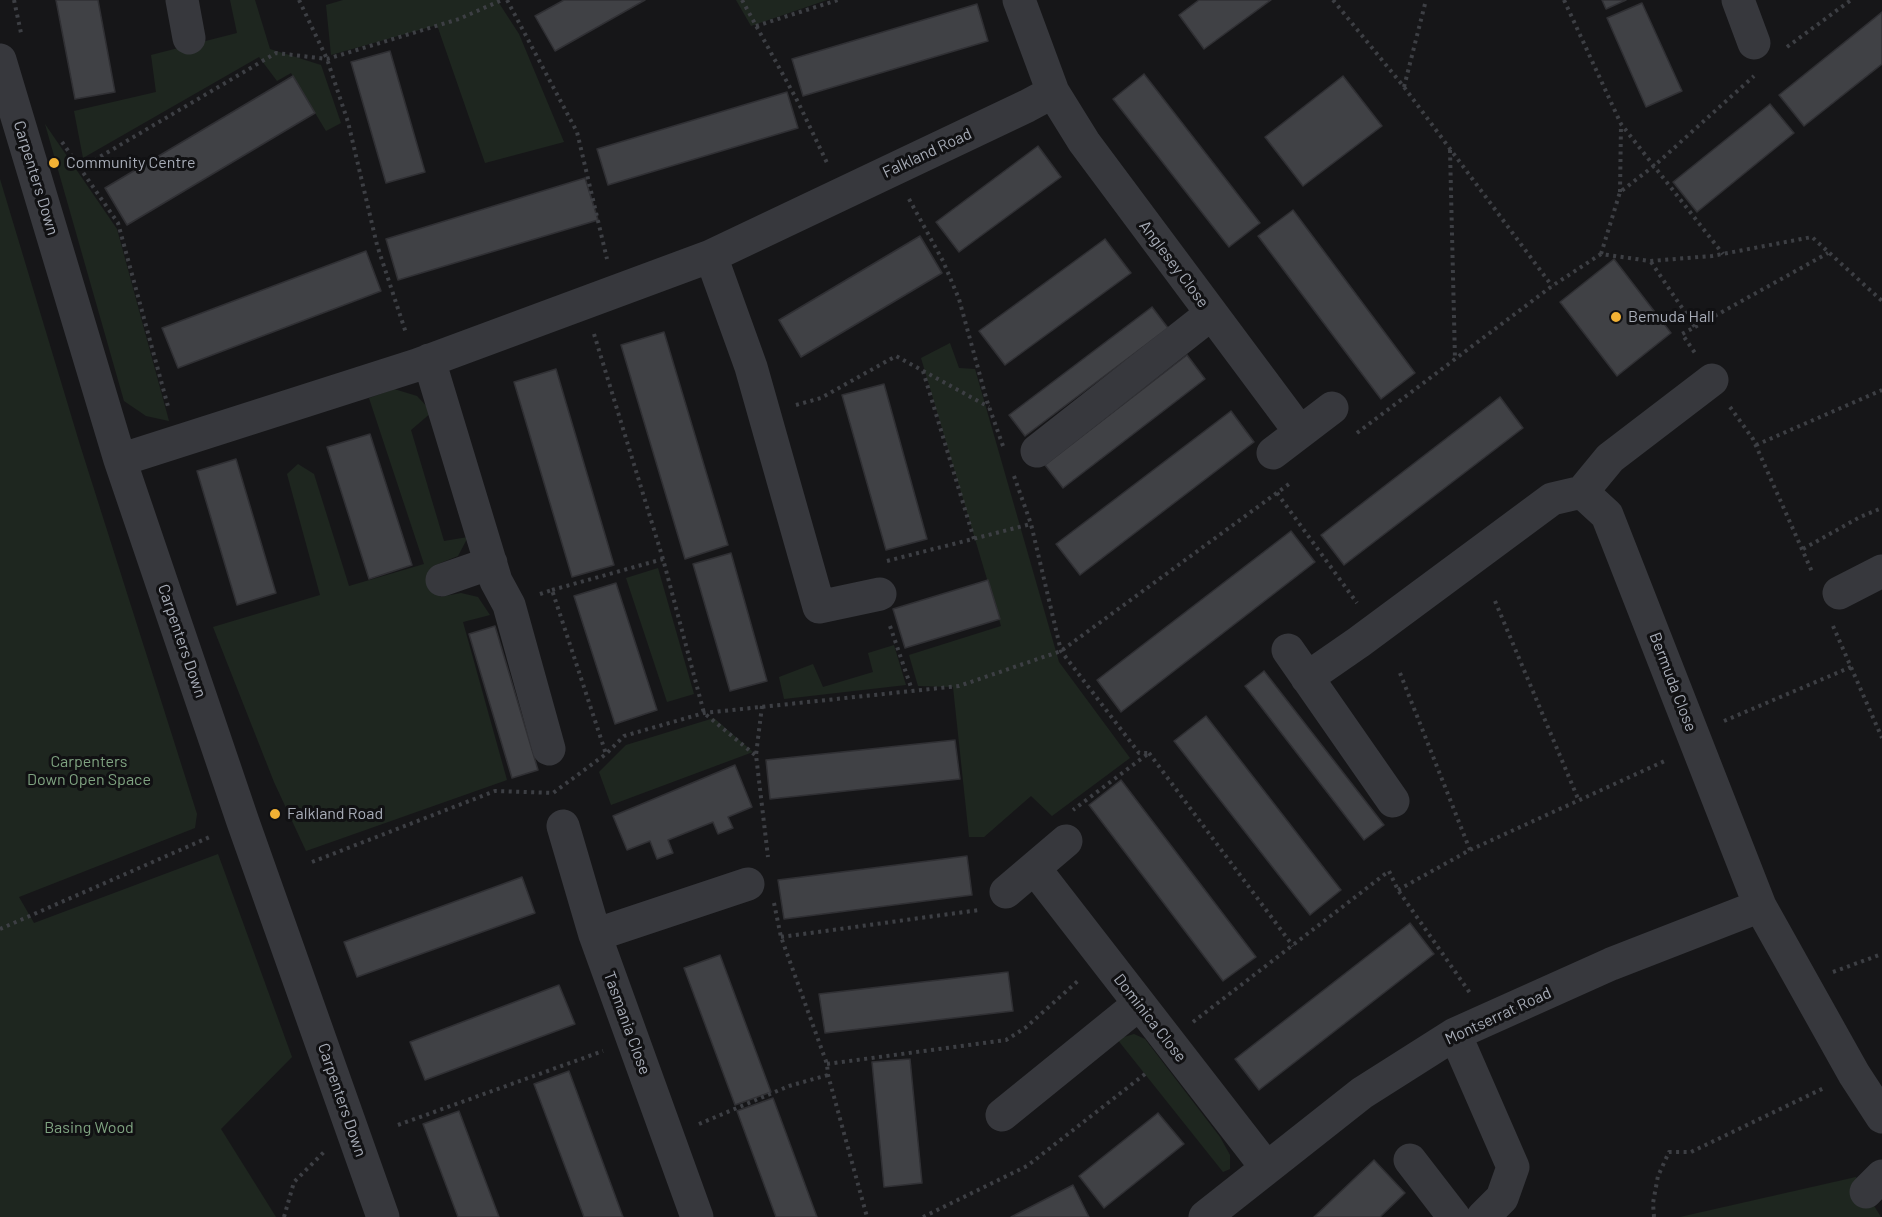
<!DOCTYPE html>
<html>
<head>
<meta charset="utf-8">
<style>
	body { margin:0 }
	canvas { display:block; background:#161618 }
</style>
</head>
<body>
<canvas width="1882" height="1217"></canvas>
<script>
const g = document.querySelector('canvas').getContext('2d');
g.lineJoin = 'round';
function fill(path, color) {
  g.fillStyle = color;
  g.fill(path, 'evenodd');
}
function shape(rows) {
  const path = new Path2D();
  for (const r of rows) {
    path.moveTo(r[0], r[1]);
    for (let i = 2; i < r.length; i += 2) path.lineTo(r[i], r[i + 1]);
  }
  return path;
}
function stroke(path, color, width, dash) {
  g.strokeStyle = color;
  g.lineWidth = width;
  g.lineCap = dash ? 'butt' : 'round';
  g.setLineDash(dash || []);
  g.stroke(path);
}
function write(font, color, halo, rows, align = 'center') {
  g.font = font + ' Barlow,sans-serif';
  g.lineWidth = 6;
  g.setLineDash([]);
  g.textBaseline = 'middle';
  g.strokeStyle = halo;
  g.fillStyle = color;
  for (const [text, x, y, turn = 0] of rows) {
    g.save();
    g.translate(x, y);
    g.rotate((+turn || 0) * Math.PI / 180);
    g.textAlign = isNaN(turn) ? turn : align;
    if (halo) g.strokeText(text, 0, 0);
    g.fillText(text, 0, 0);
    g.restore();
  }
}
fill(shape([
	[230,0,255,0,270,49,321,65,341,123,326,131,291,73,277,81,259,57,83,158,74,111,156,92,151,55,237,33],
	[343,0,497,0,519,34,564,142,485,163,437,25,331,55,326,5],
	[736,0,827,0,751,26],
	[45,124,117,229,169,421,146,416,124,401],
	[0,179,80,445,197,814,195,828,19,897,34,923,218,854,292,1057,221,1129,276,1217,0,1217],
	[950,343,959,368,975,369,1059,662,1130,758,1052,816,1031,796,984,837,969,837,953,687,918,686,909,655,1001,626,921,358],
	[394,389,417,396,432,412,411,430,444,541,468,537,458,556,433,566,440,597,461,593,478,597,490,615,463,622,507,780,306,851,274,782,213,627,320,595,287,474,298,464,314,474,349,586,424,564,369,398],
	[658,568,694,694,667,702,626,578],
	[894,645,906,685,784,699,779,677,813,664,823,687,873,672,868,653],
	[714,718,753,752,611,805,599,772,626,745],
	[1134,1034,1145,1039,1220,1137,1230,1155,1230,1169,1223,1172,1117,1039],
	[1856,1177,1881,1217,1680,1217]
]), '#1e261f');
const building = shape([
	[56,0,98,0,115,92,75,99,56,0],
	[564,0,645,0,555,51,535,16,564,0],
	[1199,0,1271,0,1204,49,1179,15,1199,0],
	[1602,0,1626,0,1606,9,1602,0],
	[1642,3,1682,91,1646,107,1607,18,1642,3],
	[977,4,988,41,803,96,792,59,977,4],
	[1882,12,1882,64,1804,126,1779,95,1882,12],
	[390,51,425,172,386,183,351,62,390,51],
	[1144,74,1260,223,1229,247,1113,99,1144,74],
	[293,76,315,113,127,225,105,188,293,76],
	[1343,76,1382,126,1303,186,1265,137,1343,76],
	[787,92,798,128,608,185,597,149,787,92],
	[1770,104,1794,133,1697,212,1673,182,1770,104],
	[1038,146,1061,177,959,252,936,222,1038,146],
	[585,178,598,220,398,280,386,239,585,178],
	[1293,210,1415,373,1381,399,1258,236,1293,210],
	[920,236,942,273,801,357,779,320,920,236],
	[1105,239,1131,273,1005,365,979,331,1105,239],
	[366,251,381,291,178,368,162,328,366,251],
	[1614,259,1671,333,1617,376,1560,302,1614,259],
	[1152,307,1168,328,1025,436,1009,415,1152,307],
	[664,332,728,545,685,559,621,345,664,332],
	[1187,355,1205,379,1063,488,1045,465,1187,355],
	[556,369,614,565,572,577,514,382,556,369],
	[884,384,927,539,886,550,842,395,884,384],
	[1500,397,1523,428,1344,565,1321,535,1500,397],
	[1231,411,1254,442,1080,575,1056,544,1231,411],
	[370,434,412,565,369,579,327,447,370,434],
	[236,459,276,593,237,605,197,471,236,459],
	[1291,531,1315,562,1121,712,1097,680,1291,531],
	[731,553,767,681,730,691,693,564,731,553],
	[988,580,1000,619,905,648,893,609,988,580],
	[616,583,657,710,615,724,574,596,616,583],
	[495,626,538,770,512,778,469,634,495,626],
	[1264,671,1384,825,1364,840,1245,686,1264,671],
	[1206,716,1341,890,1310,915,1174,741,1206,716],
	[955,740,960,779,770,799,766,760,955,740],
	[735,765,752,807,728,817,733,828,718,834,713,822,668,840,673,853,657,859,650,841,627,850,613,816,735,765],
	[1121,780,1256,957,1223,981,1089,805,1121,780],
	[967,856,972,895,784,919,778,880,967,856],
	[522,877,535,913,357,977,344,942,522,877],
	[1410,923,1434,954,1259,1090,1235,1059,1410,923],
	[720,955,771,1092,735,1105,684,968,720,955],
	[1008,972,1013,1011,825,1033,819,994,1008,972],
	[559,985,575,1024,425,1080,410,1042,559,985],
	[910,1059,922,1183,884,1187,872,1062,910,1059],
	[569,1071,623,1217,584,1217,534,1084,569,1071],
	[773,1098,817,1217,776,1217,737,1111,773,1098],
	[459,1111,499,1217,458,1217,423,1124,459,1111],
	[1158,1113,1184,1144,1104,1208,1079,1176,1158,1113],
	[1374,1160,1405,1193,1380,1217,1314,1217,1374,1160],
	[1073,1185,1089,1217,1011,1217,1073,1185]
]);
fill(building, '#404145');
stroke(building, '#303034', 1.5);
stroke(shape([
	[14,0,21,33],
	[299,0,327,59,348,122,377,245,406,333],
	[507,0,577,132,607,259],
	[742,0,798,102,828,165],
	[1333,0,1404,87,1552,286],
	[1564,0,1621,124,1723,254],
	[756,26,838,0],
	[1787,47,1851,0],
	[1404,87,1426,0],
	[62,142,118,223,169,410],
	[1450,150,1455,359],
	[81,168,276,53,327,59,459,19,502,0],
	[1620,192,1621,125],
	[909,199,943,261,959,299,987,401,1003,446],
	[1601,254,1620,192,1655,165,1754,76],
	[1651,262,1695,327,1682,334,1695,353],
	[1695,327,1828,253],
	[594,334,663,559,704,713,755,755],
	[923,371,974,539],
	[796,405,821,398,896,356,989,407],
	[1730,407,1753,439,1813,574],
	[1357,433,1552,286,1601,254,1650,261,1712,256,1812,237,1882,301],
	[1756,445,1882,390],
	[1014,476,1031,524,1061,651,1139,753,1149,753,1073,810],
	[1277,493,1357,603],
	[1803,549,1860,517,1882,508],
	[887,561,1031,524],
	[552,590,663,559],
	[540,594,552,590,606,754],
	[1495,601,1579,801],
	[890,626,912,690],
	[1833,626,1882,738],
	[1400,673,1470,850],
	[762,706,756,755,768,857],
	[1724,721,1851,667],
	[1149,753,1293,946],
	[312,862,495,791,553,793,606,754,624,736,704,713,959,686,1061,651,1289,484],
	[1398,890,1470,850,1667,760],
	[774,903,781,937,827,1064,828,1075,867,1217],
	[0,929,212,836],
	[781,937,979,910],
	[1833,972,1882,954],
	[1193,1022,1389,871,1398,890,1470,993],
	[827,1064,1006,1040,1025,1028,1079,980],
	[699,1124,789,1086,828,1075],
	[398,1125,603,1051],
	[284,1217,294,1182,325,1151],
	[923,1217,1027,1166,1145,1074],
	[1654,1217,1653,1203,1658,1176,1669,1152,1691,1152,1826,1087]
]), '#3d3f44', 4, [3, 4.5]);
stroke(shape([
	[182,0,189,38],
	[1738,0,1754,43],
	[0,60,120,460,243,822,383,1217],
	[1053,92,1084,142,1300,432],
	[711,256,751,367,819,607,880,594],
	[429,360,496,581,509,605,549,749],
	[1037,451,1211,314],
	[1273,453,1332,408],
	[120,460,417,365,711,256,1027,106,1053,92,1019,0],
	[1582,492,1610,458,1712,380],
	[442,580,491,563],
	[1839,593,1882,571],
	[1288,650,1393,801],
	[1307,678,1359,642,1552,499,1582,492,1607,515,1760,906,1854,1074,1882,1117],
	[563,826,595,935,697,1217],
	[1035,869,1266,1167],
	[1006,892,1066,841],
	[595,935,748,884],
	[1455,1034,1513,1167,1502,1198,1483,1217],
	[1002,1115,1139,1004],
	[1410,1160,1454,1217],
	[1866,1192,1882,1176],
	[1205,1217,1362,1093,1455,1034,1611,964,1760,906]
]), '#37383d', 33);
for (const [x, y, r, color] of [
	[54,163,6,"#f2b134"],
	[1616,317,6,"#f2b134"],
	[275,814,6,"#f2b134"]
]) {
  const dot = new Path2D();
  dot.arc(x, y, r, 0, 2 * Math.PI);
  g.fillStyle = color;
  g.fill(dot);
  stroke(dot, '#111113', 2);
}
write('16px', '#a8adb8', '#111113', [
	["Falkland Road",927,153,-25],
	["Carpenters Down",36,178,73],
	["Anglesey Close",1174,264,53],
	["Carpenters Down",182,641,71],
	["Bermuda Close",1673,682,69],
	["Montserrat Road",1498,1016,-25],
	["Dominica Close",1150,1018,52],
	["Tasmania Close",627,1023,70],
	["Carpenters Down",342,1100,71]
]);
write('16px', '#a8adb8', '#111113', [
	["Community Centre",66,163],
	["Bemuda Hall",1628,317],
	["Falkland Road",287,814]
], 'left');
write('16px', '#7fa381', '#111113', [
	["Carpenters",89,762],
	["Down Open Space",89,780],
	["Basing Wood",89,1128]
]);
</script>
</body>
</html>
